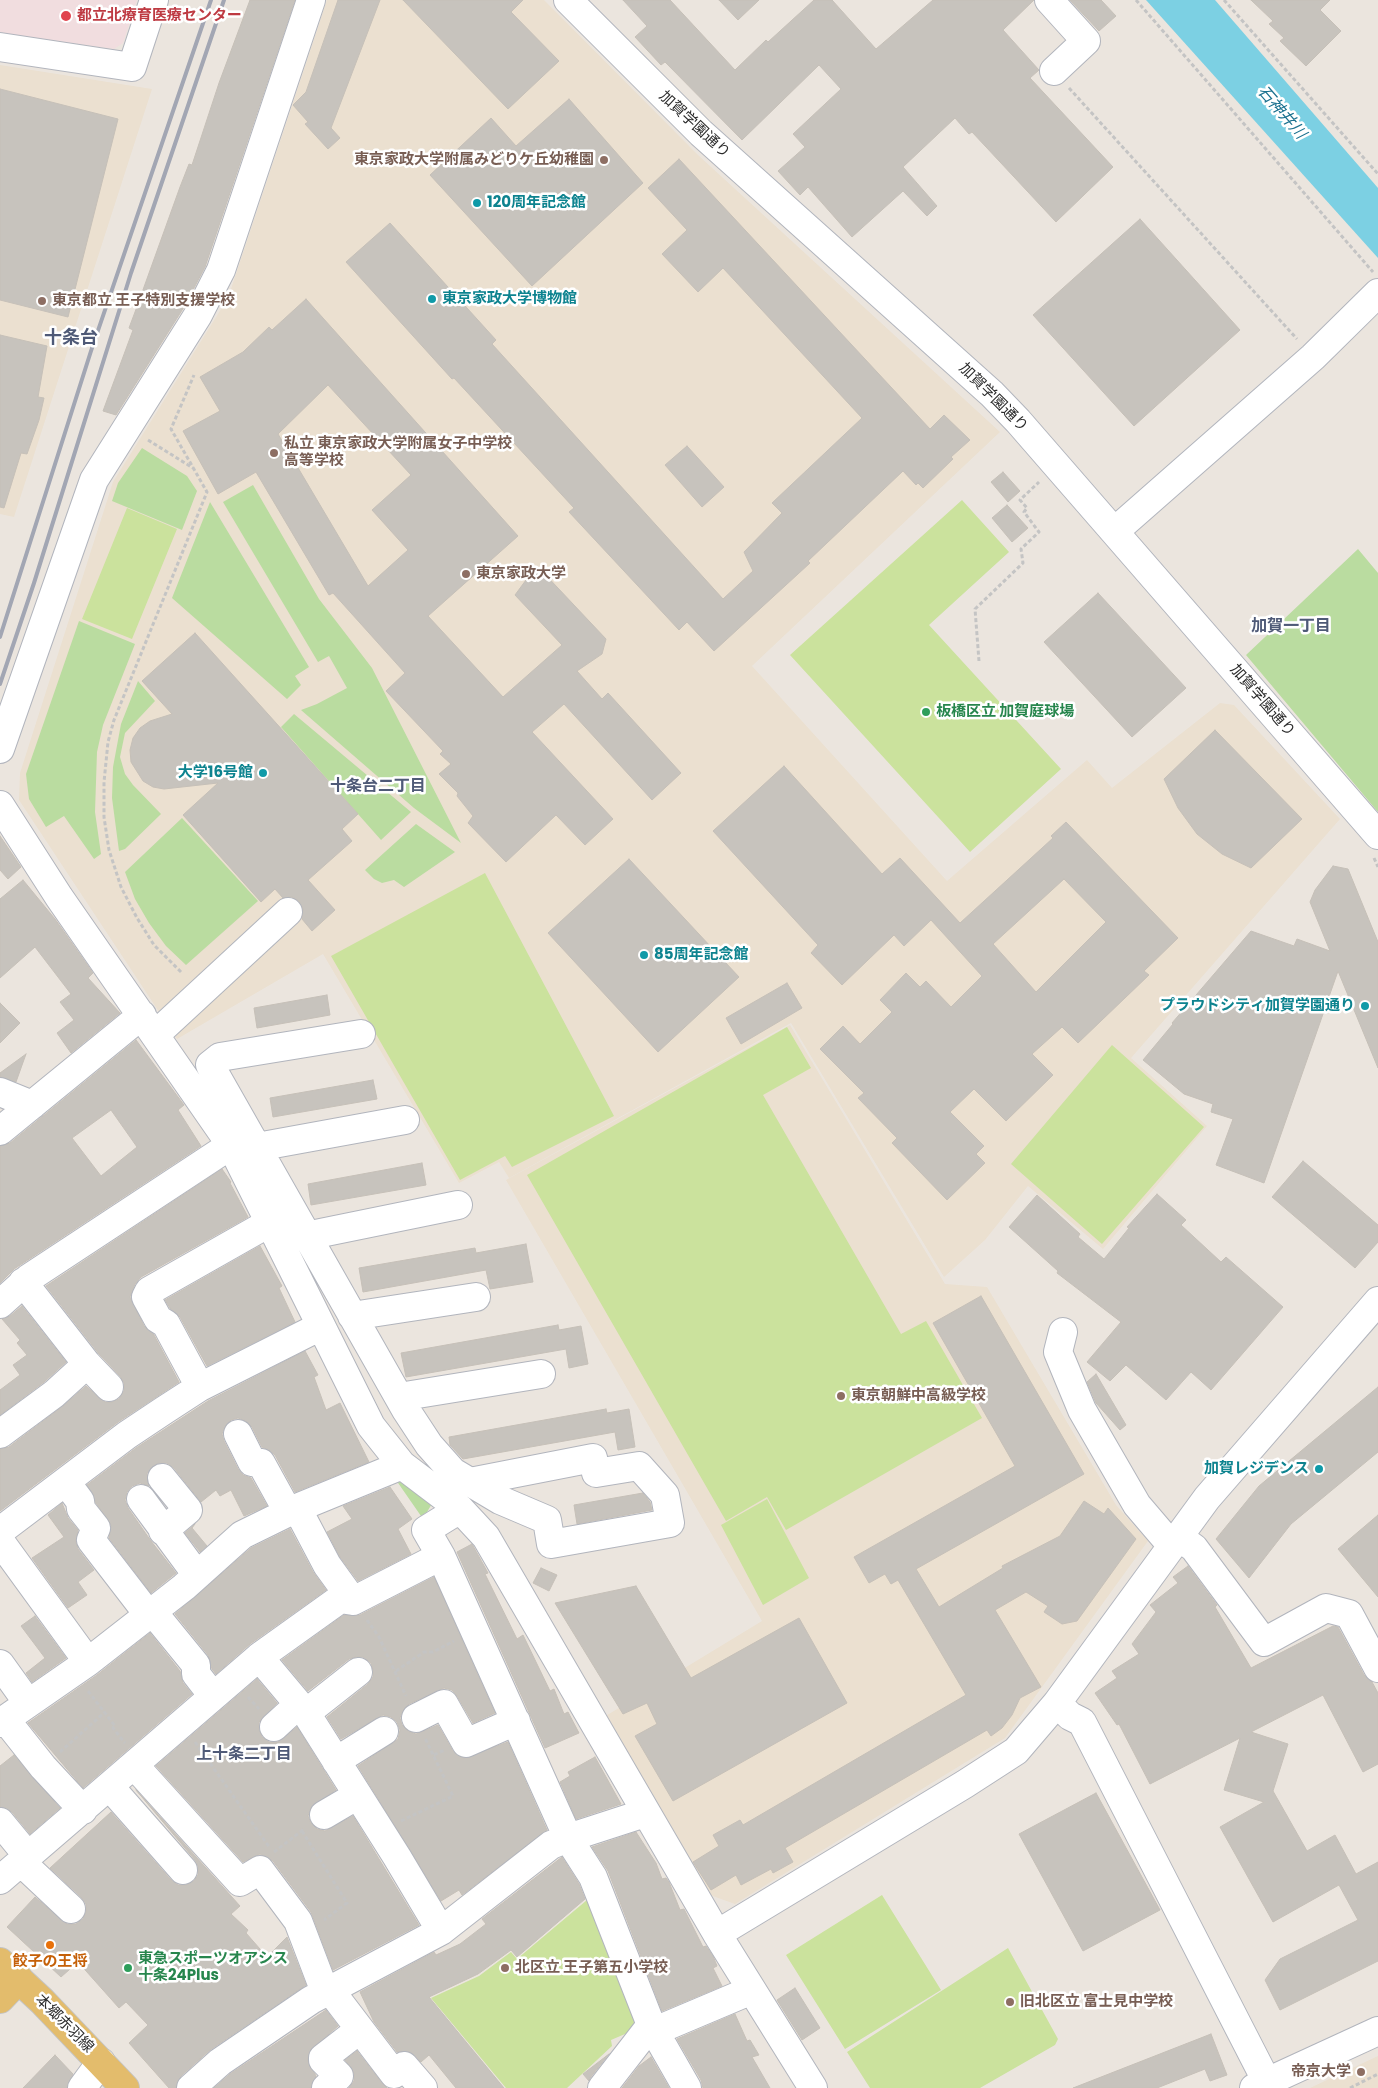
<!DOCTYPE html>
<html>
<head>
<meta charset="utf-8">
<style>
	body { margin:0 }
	canvas { display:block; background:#ebe5de }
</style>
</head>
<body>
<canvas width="1378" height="2088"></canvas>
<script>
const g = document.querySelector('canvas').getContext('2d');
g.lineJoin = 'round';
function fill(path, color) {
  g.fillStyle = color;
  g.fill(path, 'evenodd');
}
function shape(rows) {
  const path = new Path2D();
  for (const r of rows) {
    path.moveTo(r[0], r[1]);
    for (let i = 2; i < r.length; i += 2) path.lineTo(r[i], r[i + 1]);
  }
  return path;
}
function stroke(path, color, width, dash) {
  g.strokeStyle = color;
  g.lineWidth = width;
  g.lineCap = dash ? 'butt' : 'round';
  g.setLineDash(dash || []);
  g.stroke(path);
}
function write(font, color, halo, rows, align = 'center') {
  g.font = font + ' Poppins,"Noto Sans JP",sans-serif';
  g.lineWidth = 5;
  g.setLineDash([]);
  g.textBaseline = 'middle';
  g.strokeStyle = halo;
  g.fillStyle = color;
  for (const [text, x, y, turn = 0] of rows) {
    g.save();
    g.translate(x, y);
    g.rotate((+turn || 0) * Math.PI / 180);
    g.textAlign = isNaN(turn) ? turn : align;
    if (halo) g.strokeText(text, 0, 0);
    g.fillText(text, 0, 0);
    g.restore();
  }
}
fill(shape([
	[327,0,544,0,698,155,1000,432,752,666,947,881,1087,760,1112,788,1220,703,1234,705,1340,819,1131,1058,1207,1126,1103,1249,1028,1186,985,1240,944,1277,791,1023,509,1178,499,1162,459,1183,323,954,177,1039,19,800,20,773,113,482,228,298],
	[0,65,152,89,14,517,0,514],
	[790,1025,945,1284,987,1287,1116,1505,1148,1541,1005,1738,735,1904,710,1895,604,1717,762,1621,506,1180],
	[1378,2056,1378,2088,1310,2088]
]), '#ebe0d0');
fill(shape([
	[0,0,137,0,123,43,114,49,0,33]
]), '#f1dddf');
fill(shape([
	[142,448,187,476,197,491,182,530,112,501,118,483],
	[253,485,319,599,372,668,461,843,414,808,301,710,317,704,347,688,329,656,318,662,223,502],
	[210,502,309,667,295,676,301,685,287,699,172,598],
	[1358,549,1378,573,1378,812,1246,655],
	[79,621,135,644,103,725,97,752,95,812,101,854,94,859,64,816,46,827,29,799,26,774],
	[138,681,155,701,125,733,120,757,125,774,133,785,161,814,125,849,119,851,112,798,113,767,121,724],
	[294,714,411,812,381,840,281,727],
	[182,818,258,901,186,965,166,946,149,923,135,899,125,872],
	[416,824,455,852,404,887,394,880,382,883,374,879,365,870],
	[399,1478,433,1502,427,1512,421,1516,396,1480]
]), '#badca0');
fill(shape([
	[962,500,1009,552,929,625,1061,769,970,852,790,655],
	[127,508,177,529,132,639,82,619],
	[485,873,614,1116,512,1167,505,1156,460,1180,331,956],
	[787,1027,811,1068,763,1095,901,1334,926,1321,982,1418,786,1530,767,1497,726,1521,527,1175],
	[1112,1045,1204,1127,1102,1244,1011,1164],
	[767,1499,809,1578,763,1605,721,1525],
	[882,1895,941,1990,845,2049,786,1955],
	[587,1900,603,1927,639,2028,611,2040,612,2046,567,2088,506,2088,431,1998,479,1976,511,1952,517,1959],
	[1008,1948,1058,2039,1055,2045,980,2088,870,2088,847,2052]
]), '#cbe29d');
fill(shape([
	[1146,0,1215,0,1378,188,1378,258]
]), '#7cd0e3');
const building = shape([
	[250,0,295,0,205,267,184,307,116,415,103,411,133,330,129,328,135,312,180,187,189,164,192,165,219,83,250,0],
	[338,0,380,0,331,128,340,138,328,149,305,124,308,122,293,105,306,92,338,0],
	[403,0,523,0,511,12,559,61,508,109,403,0],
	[623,0,670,0,735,70,766,40,768,42,814,0,832,0,876,49,933,0,1034,0,1003,30,1039,70,1030,78,1113,167,1056,222,972,132,969,134,955,118,903,167,937,206,927,216,903,191,852,237,808,187,800,195,778,171,805,147,793,134,841,89,819,65,742,140,665,62,661,65,635,37,647,26,623,0],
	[719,0,759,0,738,20,719,0],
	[1070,0,1101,0,1116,16,1099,31,1070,0],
	[1251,0,1330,0,1320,10,1341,31,1306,66,1280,41,1284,38,1269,24,1273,21,1251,0],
	[0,89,118,119,68,317,0,300,0,89],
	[569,99,643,183,532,286,430,175,491,118,516,146,569,99],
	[679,159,930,429,944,415,970,440,951,457,953,459,923,488,918,483,916,485,903,471,808,561,810,563,714,651,687,622,679,630,569,512,574,508,454,378,452,379,346,262,390,223,496,340,492,344,723,599,753,571,744,552,782,513,772,503,862,418,723,268,698,292,662,254,687,230,648,188,679,159],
	[1140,219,1240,330,1134,426,1033,315,1140,219],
	[306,299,518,536,428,616,503,697,562,645,515,595,526,580,541,570,606,639,602,654,577,671,602,699,608,693,681,773,652,800,564,704,532,732,613,819,585,845,556,815,506,862,468,823,473,816,457,796,458,793,439,774,451,764,440,754,443,751,386,691,405,673,333,593,329,595,256,472,218,494,183,431,220,411,200,377,243,352,269,327,272,330,306,299],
	[328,385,411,475,372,510,408,550,368,586,278,434,328,385],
	[0,335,47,346,38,397,44,398,39,420,27,454,21,453,4,508,0,507,0,335],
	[687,446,724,487,702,507,665,465,687,446],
	[1003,472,1020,491,1008,502,991,482,1003,472],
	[1007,505,1028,528,1012,542,992,518,1007,505],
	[1098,593,1186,688,1132,737,1044,642,1098,593],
	[195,633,358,814,342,829,352,841,308,880,335,910,312,931,302,919,303,909,299,901,292,897,283,898,275,889,261,902,183,815,218,783,164,789,153,787,143,781,131,762,130,750,133,738,140,728,150,721,172,714,142,681,195,633],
	[1215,730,1302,819,1251,868,1222,854,1197,834,1178,808,1164,779,1215,730],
	[784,766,882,874,900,858,960,923,1053,838,1051,836,1066,822,1178,938,1144,971,1149,975,1078,1043,1062,1027,1032,1054,1053,1075,1006,1121,974,1089,950,1112,984,1146,976,1154,985,1163,947,1200,892,1143,897,1138,858,1098,864,1093,820,1049,843,1026,860,1044,892,1012,880,1000,906,973,920,987,926,981,951,1007,982,976,931,920,904,946,894,935,842,985,811,953,818,945,713,831,784,766],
	[1064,879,1106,922,1036,992,993,944,1064,879],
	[0,836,21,867,8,879,0,870,0,836],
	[629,859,739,977,658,1052,548,933,629,859],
	[1333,866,1348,869,1378,942,1378,1068,1338,971,1264,1183,1216,1165,1233,1119,1211,1112,1213,1104,1184,1094,1143,1060,1173,1024,1172,1023,1251,931,1294,946,1297,939,1330,951,1310,902,1315,890,1333,866],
	[23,880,55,919,93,973,88,978,120,1013,71,1053,57,1033,74,1020,60,1002,71,994,35,947,0,978,0,899,23,880],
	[787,983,802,1008,741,1044,726,1018,787,983],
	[327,995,330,1015,257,1028,254,1008,327,995],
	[0,1003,20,1023,0,1043,0,1003],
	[136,1040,184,1105,178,1110,201,1146,14,1269,0,1283,0,1146,10,1143,136,1040],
	[111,1110,137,1147,101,1176,72,1138,111,1110],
	[26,1054,16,1082,0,1077,0,1073,26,1054],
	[373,1080,377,1099,273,1117,270,1098,373,1080],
	[1303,1161,1378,1225,1378,1242,1355,1268,1272,1197,1303,1161],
	[422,1163,426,1185,311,1205,308,1184,422,1163],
	[222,1169,231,1182,230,1183,248,1217,141,1277,135,1284,130,1297,144,1326,154,1335,179,1382,118,1422,0,1511,0,1449,9,1447,63,1406,86,1386,105,1402,112,1402,119,1399,124,1391,124,1383,120,1376,99,1354,46,1286,222,1169],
	[1157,1194,1186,1220,1181,1225,1221,1262,1226,1257,1283,1307,1211,1390,1191,1372,1166,1400,1126,1365,1110,1381,1087,1362,1121,1322,1057,1273,1058,1271,1009,1227,1037,1195,1080,1234,1078,1237,1104,1259,1129,1228,1127,1227,1157,1194],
	[526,1244,533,1282,490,1289,486,1270,363,1292,359,1268,475,1248,476,1253,526,1244],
	[260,1246,282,1286,279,1288,295,1322,207,1366,180,1317,170,1308,165,1300,260,1246],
	[981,1296,1084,1474,916,1569,939,1607,1003,1568,1002,1566,1060,1536,1084,1501,1104,1514,1108,1508,1136,1539,1077,1621,1062,1624,1044,1612,1048,1606,1026,1592,995,1610,1041,1687,1020,1698,1012,1715,1002,1728,991,1736,987,1730,785,1848,793,1862,773,1873,771,1869,741,1885,736,1875,711,1890,693,1862,719,1846,713,1835,740,1820,743,1825,966,1695,898,1580,891,1584,885,1574,869,1583,854,1557,1015,1466,933,1323,981,1296],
	[22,1306,66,1362,44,1382,0,1415,0,1390,20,1375,13,1365,27,1355,17,1343,20,1340,2,1319,10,1316,22,1306],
	[558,1325,559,1330,581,1326,588,1364,569,1368,566,1349,406,1377,401,1353,558,1325],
	[305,1351,318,1375,314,1377,326,1410,340,1403,369,1462,295,1492,275,1455,269,1450,262,1447,252,1427,246,1421,238,1418,231,1420,225,1426,222,1434,224,1441,238,1469,243,1475,251,1478,267,1506,244,1516,231,1490,220,1496,216,1490,201,1502,174,1468,167,1463,159,1463,153,1466,147,1473,149,1486,140,1483,132,1486,127,1492,125,1500,128,1508,151,1541,176,1573,151,1593,109,1538,111,1525,96,1503,87,1485,136,1448,208,1401,305,1351],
	[1096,1374,1126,1425,1120,1430,1096,1403,1087,1382,1096,1374],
	[1378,1387,1378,1452,1291,1524,1249,1578,1216,1539,1259,1486,1378,1387],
	[606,1409,607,1413,629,1409,635,1447,618,1450,615,1432,463,1459,450,1445,449,1437,606,1409],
	[390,1487,412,1519,398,1529,411,1554,358,1581,340,1557,327,1532,352,1519,343,1506,390,1487],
	[643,1493,650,1502,652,1510,577,1524,574,1505,643,1493],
	[62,1503,68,1518,78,1530,76,1542,78,1549,94,1570,78,1582,87,1595,68,1608,32,1558,64,1537,48,1515,62,1503],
	[1378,1515,1378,1597,1338,1549,1378,1515],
	[195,1524,192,1528,207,1546,200,1552,185,1533,195,1524],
	[290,1529,313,1572,326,1590,250,1644,216,1674,212,1669,208,1655,175,1614,251,1548,290,1529],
	[472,1544,488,1573,485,1574,517,1639,523,1635,550,1691,554,1689,564,1714,568,1712,579,1733,545,1748,457,1552,472,1544],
	[1188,1566,1217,1605,1215,1607,1251,1668,1333,1626,1338,1627,1364,1675,1372,1682,1378,1693,1378,1764,1363,1772,1323,1695,1251,1732,1288,1744,1273,1791,1307,1851,1335,1835,1356,1874,1378,1862,1378,1961,1280,2010,1265,1980,1280,1959,1358,1920,1339,1885,1273,1922,1220,1827,1264,1802,1224,1790,1240,1738,1150,1784,1119,1724,1117,1725,1095,1693,1117,1678,1112,1671,1139,1654,1132,1644,1156,1612,1150,1605,1178,1583,1173,1577,1188,1566],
	[541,1568,557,1575,549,1591,533,1583,541,1568],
	[434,1577,495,1713,473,1723,457,1696,452,1690,444,1688,409,1704,403,1710,400,1718,402,1725,408,1731,416,1734,438,1725,453,1751,464,1758,508,1742,547,1830,462,1895,459,1890,441,1901,358,1766,398,1739,400,1730,397,1722,391,1717,383,1715,341,1739,327,1717,368,1684,373,1677,373,1670,371,1663,363,1657,356,1657,349,1659,308,1691,282,1660,344,1615,360,1615,434,1577],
	[636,1586,691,1678,799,1618,847,1703,673,1801,635,1736,657,1724,647,1703,623,1714,555,1603,636,1586],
	[35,1616,66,1658,32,1682,26,1673,45,1658,21,1626,35,1616],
	[150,1633,180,1671,183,1683,192,1694,83,1788,28,1723,97,1675,150,1633],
	[257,1679,277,1703,259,1722,259,1730,262,1737,269,1742,278,1742,297,1727,336,1790,311,1807,308,1816,311,1823,317,1829,325,1831,353,1816,419,1925,333,1970,311,1912,273,1861,260,1854,243,1862,156,1766,257,1679],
	[14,1755,60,1808,30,1834,12,1812,0,1807,0,1766,14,1755],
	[595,1757,621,1804,576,1819,560,1782,570,1776,568,1772,595,1757],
	[136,1790,240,1906,231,1914,248,1930,246,1933,267,1957,287,1937,306,1985,210,2050,181,2076,176,2088,169,2088,129,2043,148,2025,126,2002,119,2008,78,1962,61,1977,7,1927,35,1897,67,1924,76,1924,83,1919,86,1912,86,1904,82,1898,50,1868,111,1812,171,1880,178,1885,186,1885,194,1881,198,1875,198,1866,195,1860,136,1790],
	[1096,1793,1160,1910,1083,1951,1019,1834,1096,1793],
	[636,1832,656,1863,662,1879,666,1878,669,1882,680,1910,684,1909,703,1947,706,1946,713,1956,717,1966,713,1968,722,1986,662,2011,608,1871,592,1847,636,1832],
	[562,1857,579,1884,585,1899,517,1957,511,1950,478,1974,429,1997,504,2088,456,2088,429,2055,421,2062,410,2052,397,2052,374,2022,360,1992,434,1952,436,1955,460,1944,486,1924,482,1919,562,1857],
	[795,1988,820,2028,802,2040,777,2000,795,1988],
	[326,2010,338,2026,309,2052,308,2061,316,2076,311,2088,214,2088,230,2074,326,2010],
	[735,2014,747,2041,750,2040,759,2055,752,2057,770,2088,703,2088,701,2080,677,2039,735,2014],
	[1211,2034,1227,2075,1210,2081,1205,2069,1157,2088,1073,2088,1211,2034],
	[357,2051,382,2083,387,2088,349,2088,354,2081,354,2073,345,2060,357,2051],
	[609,2054,590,2078,589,2081,583,2074,609,2054],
	[55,2055,73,2074,67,2088,23,2088,55,2055],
	[651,2057,669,2088,622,2088,639,2066,651,2057]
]);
fill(building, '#c7c3bd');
stroke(building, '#c6c0b8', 1);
const minor = shape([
	[568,0,701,133,992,394,1018,421,1378,835],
	[1049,0,1086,41,1054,71],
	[0,47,132,67,154,0],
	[1115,531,1313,357,1378,293],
	[0,749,94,480,198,315,221,270,311,0],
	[0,805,59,897,231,1145,371,1426,402,1465,460,1509,486,1537,717,1934,813,2088],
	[361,1034,220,1057,210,1065,406,1410,429,1445,453,1472,500,1500,547,1520,551,1544,670,1523,665,1495,639,1466,596,1473,593,1458,470,1482],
	[155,1035,288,912],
	[0,1092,32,1105],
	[0,1131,142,1015],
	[257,1147,405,1120],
	[306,1236,458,1205],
	[23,1282,87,1364,109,1387],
	[0,1304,29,1278,231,1145],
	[352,1316,476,1297],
	[1063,1332,1058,1352,1082,1410,1137,1505,1172,1546],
	[200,1387,166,1324,158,1319,146,1297,149,1291,269,1223],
	[399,1397,541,1374],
	[0,1434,54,1394,87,1364],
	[238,1434,252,1462,261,1463,288,1512],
	[162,1478,188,1510,163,1531],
	[66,1482,80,1501,81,1509,96,1528,91,1540,148,1614],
	[141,1499,197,1575],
	[297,1508,327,1565,353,1601],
	[460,1509,426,1530,441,1556,568,1838,645,1813],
	[0,1531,127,1435,163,1411,200,1387,321,1326],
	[1179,1537,1194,1548,1264,1642,1326,1608,1349,1614,1378,1668],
	[0,1541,88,1662],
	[152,1611,196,1665,196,1674,213,1696],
	[259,1657,306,1713,397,1857,441,1931],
	[0,1664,28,1703],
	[1057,1703,1070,1716,1082,1722,1270,2088],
	[306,1713,358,1672],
	[416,1718,444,1704,466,1743,516,1721],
	[5,1719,43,1767,83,1810],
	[0,1723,88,1662,184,1587,242,1535,297,1508,402,1465],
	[274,1727,298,1705],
	[336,1761,384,1731],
	[134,1765,240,1882,260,1870,298,1921,325,1992],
	[110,1787,183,1870],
	[324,1815,358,1795],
	[0,1822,28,1856],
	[21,1862,71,1909],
	[0,1880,259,1657,340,1599,353,1601,441,1556],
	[717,1934,965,1784,1016,1751,1057,1703,1207,1498,1378,1301],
	[330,1990,394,2074,404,2066,423,2088],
	[655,2031,752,1990],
	[82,2088,101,2062],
	[191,2088,220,2062,311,2000,441,1931,551,1845,568,1838,593,1877,651,2025,687,2088],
	[326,2088,339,2076,323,2060,323,2058,359,2030],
	[602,2088,651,2025],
	[1254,2088,1378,2031]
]);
const major = shape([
	[0,1962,42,2001,125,2088],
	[0,1999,19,1979]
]);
stroke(minor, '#b2b5bd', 30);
stroke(major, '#c4c4c4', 30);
stroke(shape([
	[1136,0,1373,272],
	[1224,0,1378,174],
	[1069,88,1297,339],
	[148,440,193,468],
	[979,661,975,609,1023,563,1021,549,1039,532,1024,512,1027,508,1020,500,1039,482],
	[1374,858,1378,867],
	[181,972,154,945,137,918,121,887,109,850,104,817,104,782,108,742,114,720,207,492,171,429,194,375],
	[367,1620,379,1637,406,1696],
	[396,1671,424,1652,433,1652,454,1641],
	[88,1691,115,1726,113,1728,125,1743],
	[248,1697,259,1709],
	[195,1742,270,1848],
	[60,1752,105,1712],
	[434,1755,444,1750],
	[401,1821,453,1796,425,1738],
	[302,1831,347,1903,324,1920],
	[274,1852,303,1830],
	[1350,2088,1378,2074]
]), '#c4c4c4', 3, [4, 2.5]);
stroke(minor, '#fff', 28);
stroke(major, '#e3bc6c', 28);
stroke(shape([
	[0,637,91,351,211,0],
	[0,684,34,583,131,273,224,0]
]), '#a2a6b3', 4);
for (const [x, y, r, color] of [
	[66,16,6,"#e0444e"],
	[604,160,5,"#8d6e63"],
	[477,203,5,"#0f9aa8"],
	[432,299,5,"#0f9aa8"],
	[42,301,5,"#8d6e63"],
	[274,453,5,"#8d6e63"],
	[466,574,5,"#8d6e63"],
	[926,712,5,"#2e9e5b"],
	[263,773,5,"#0f9aa8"],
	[644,955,5,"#0f9aa8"],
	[1365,1006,5,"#0f9aa8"],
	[841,1396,5,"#8d6e63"],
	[1319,1469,5,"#0f9aa8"],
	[50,1945,5,"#e8710a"],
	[128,1968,5,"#2e9e5b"],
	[505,1968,5,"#8d6e63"],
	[1010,2002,5,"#8d6e63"],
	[1361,2072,5,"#8d6e63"]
]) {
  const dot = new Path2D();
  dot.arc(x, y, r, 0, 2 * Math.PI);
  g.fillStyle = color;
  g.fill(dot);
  stroke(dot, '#fff', 2);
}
write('bold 15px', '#be3a42', '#fff', [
	["都立北療育医療センター",77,16]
], 'left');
write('15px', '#2b2b2b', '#fff', [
	["加賀学園通り",694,125,43],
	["加賀学園通り",993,398,45],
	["加賀学園通り",1262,701,49],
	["本郷赤羽線",64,2024,45]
]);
write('bold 15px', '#785e54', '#fff', [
	["東京家政大学附属みどりケ丘幼稚園",594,160,"right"],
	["東京都立 王子特別支援学校",52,301],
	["私立 東京家政大学附属女子中学校",284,444],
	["高等学校",284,461],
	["東京家政大学",476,574],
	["東京朝鮮中高級学校",851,1396],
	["北区立 王子第五小学校",515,1968],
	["旧北区立 富士見中学校",1020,2002],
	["帝京大学",1351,2072,"right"]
], 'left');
write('bold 15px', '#0d838f', '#fff', [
	["120周年記念館",487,203],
	["東京家政大学博物館",442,299],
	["大学16号館",253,773,"right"],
	["85周年記念館",654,955],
	["プラウドシティ加賀学園通り",1355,1006,"right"],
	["加賀レジデンス",1309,1469,"right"]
], 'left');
write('bold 15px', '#27864d', '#fff', [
	["板橋区立 加賀庭球場",936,712],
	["東急スポーツオアシス",138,1959],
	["十条24Plus",138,1976]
], 'left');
write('bold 15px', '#c56008', '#fff', [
	["餃子の王将",50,1962]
]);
write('italic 16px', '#1b718f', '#fff', [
	["石神井川",1281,113,49]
]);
write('bold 16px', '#4f5a77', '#fff', [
	["加賀一丁目",1291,627],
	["十条台二丁目",378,787],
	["上十条二丁目",244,1755]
]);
write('bold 18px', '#4f5a77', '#fff', [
	["十条台",71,338]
]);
</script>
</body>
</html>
